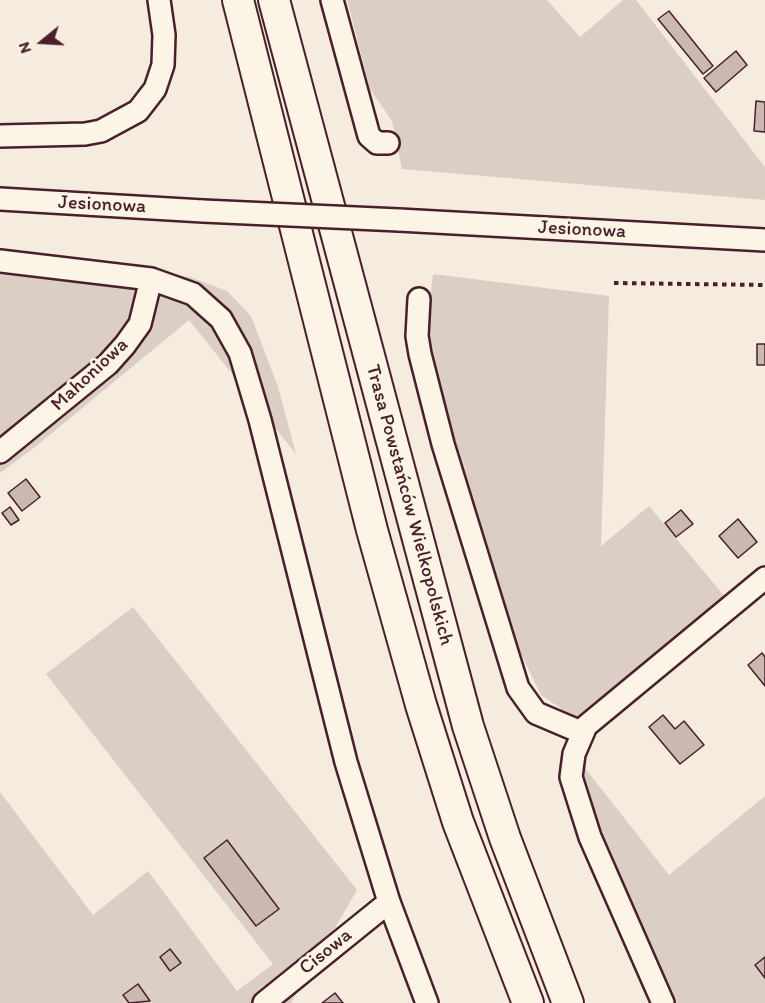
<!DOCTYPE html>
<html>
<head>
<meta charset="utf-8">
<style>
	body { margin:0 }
	#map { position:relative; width:765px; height:1003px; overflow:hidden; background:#f5ecde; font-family:Itim,sans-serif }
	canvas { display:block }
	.north { position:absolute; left:12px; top:12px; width:60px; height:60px; -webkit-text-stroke:4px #fcf5e5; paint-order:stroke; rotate:252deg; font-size:16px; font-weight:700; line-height:24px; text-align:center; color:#4a1f2b }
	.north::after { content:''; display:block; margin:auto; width:21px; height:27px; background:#4a1f2b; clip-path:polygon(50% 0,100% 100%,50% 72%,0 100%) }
</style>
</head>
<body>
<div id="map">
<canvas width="765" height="1003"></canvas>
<div class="north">N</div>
</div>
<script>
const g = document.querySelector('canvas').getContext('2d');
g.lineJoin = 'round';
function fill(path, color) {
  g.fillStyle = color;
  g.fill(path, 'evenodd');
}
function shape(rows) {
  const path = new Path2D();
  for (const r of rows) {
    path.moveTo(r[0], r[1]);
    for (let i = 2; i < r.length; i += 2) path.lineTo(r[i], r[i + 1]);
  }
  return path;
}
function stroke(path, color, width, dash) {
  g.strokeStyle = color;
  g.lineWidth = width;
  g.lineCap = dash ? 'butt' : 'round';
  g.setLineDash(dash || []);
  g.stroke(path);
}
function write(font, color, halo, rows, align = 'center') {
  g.font = font + ' Itim,sans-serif';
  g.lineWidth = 6;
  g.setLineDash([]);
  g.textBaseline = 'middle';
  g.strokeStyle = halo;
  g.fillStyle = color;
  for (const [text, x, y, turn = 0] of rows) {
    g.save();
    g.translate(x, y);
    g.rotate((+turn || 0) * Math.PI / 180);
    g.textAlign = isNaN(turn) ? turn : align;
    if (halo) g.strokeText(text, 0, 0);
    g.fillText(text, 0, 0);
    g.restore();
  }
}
fill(shape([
	[347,0,547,0,580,37,623,0,636,0,765,167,765,200,402,169,392,121,370,89],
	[0,257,132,268,190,277,227,291,251,316,278,387,296,454,189,320,35,447,0,473],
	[433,274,609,296,601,546,649,506,726,598,575,718,541,695,508,627,425,338],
	[133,607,357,890,291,1003,0,1003,0,792,93,915,148,871,237,991,273,964,46,674],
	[574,754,669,875,765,796,765,1003,671,1003,617,891]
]), '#dbcec4');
const building = shape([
	[669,11,713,66,703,74,658,19,669,11],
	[736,51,747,65,716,92,704,78,736,51],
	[756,101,765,102,765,132,754,131,756,101],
	[757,344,765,344,765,365,757,365,757,344],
	[26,479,40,497,22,511,8,493,26,479],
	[10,507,19,520,11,525,2,513,10,507],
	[681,510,693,524,676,537,665,523,681,510],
	[738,519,757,542,738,558,719,536,738,519],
	[762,653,765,657,765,686,748,665,762,653],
	[663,715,675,729,684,721,704,745,680,764,649,727,663,715],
	[227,840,279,909,256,926,204,858,227,840],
	[170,949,181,963,170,971,160,957,170,949],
	[765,957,765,978,755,965,765,957],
	[138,984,150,1001,129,1003,123,995,138,984],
	[335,993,343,1003,322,1003,335,993]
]);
fill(building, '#cab9b1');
stroke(building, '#4a1f2b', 1.5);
const minor = shape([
	[332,0,369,136,377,143,388,143],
	[0,136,85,134,101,131,138,111,155,89,163,65,164,35,159,0],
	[0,199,203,211],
	[399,220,765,240],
	[0,261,151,279,193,294,221,319,240,353,260,420,346,762,389,902,427,1003],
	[419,299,417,336,420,354,443,444,518,688,536,713,583,733],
	[0,452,108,364,125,345,140,324,151,279],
	[264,1003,389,902],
	[663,1003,590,837,571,777,574,754,586,726,765,578]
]);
const highway = shape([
	[238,0,372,530,421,705,458,822,528,1003],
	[274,0,468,726,505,838,568,1003]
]);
stroke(minor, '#4a1f2b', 26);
stroke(highway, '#4a1f2b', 34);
stroke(shape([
	[614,283,765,285]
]), '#4a1f2b', 4, [4.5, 4.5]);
stroke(minor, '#fcf5e5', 21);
stroke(highway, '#fcf5e5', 30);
const minorBridge = shape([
	[203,211,399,220]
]);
stroke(minorBridge, '#4a1f2b', 26, []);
stroke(minorBridge, '#fcf5e5', 21);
write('20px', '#4a1f2b', '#fcf5e5', [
	["Jesionowa",102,205,3],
	["Jesionowa",582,230,3],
	["Mahoniowa",90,375,-43],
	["Trasa Powstańców Wielkopolskich",409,505,75],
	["Cisowa",326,952,-39]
]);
</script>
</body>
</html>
